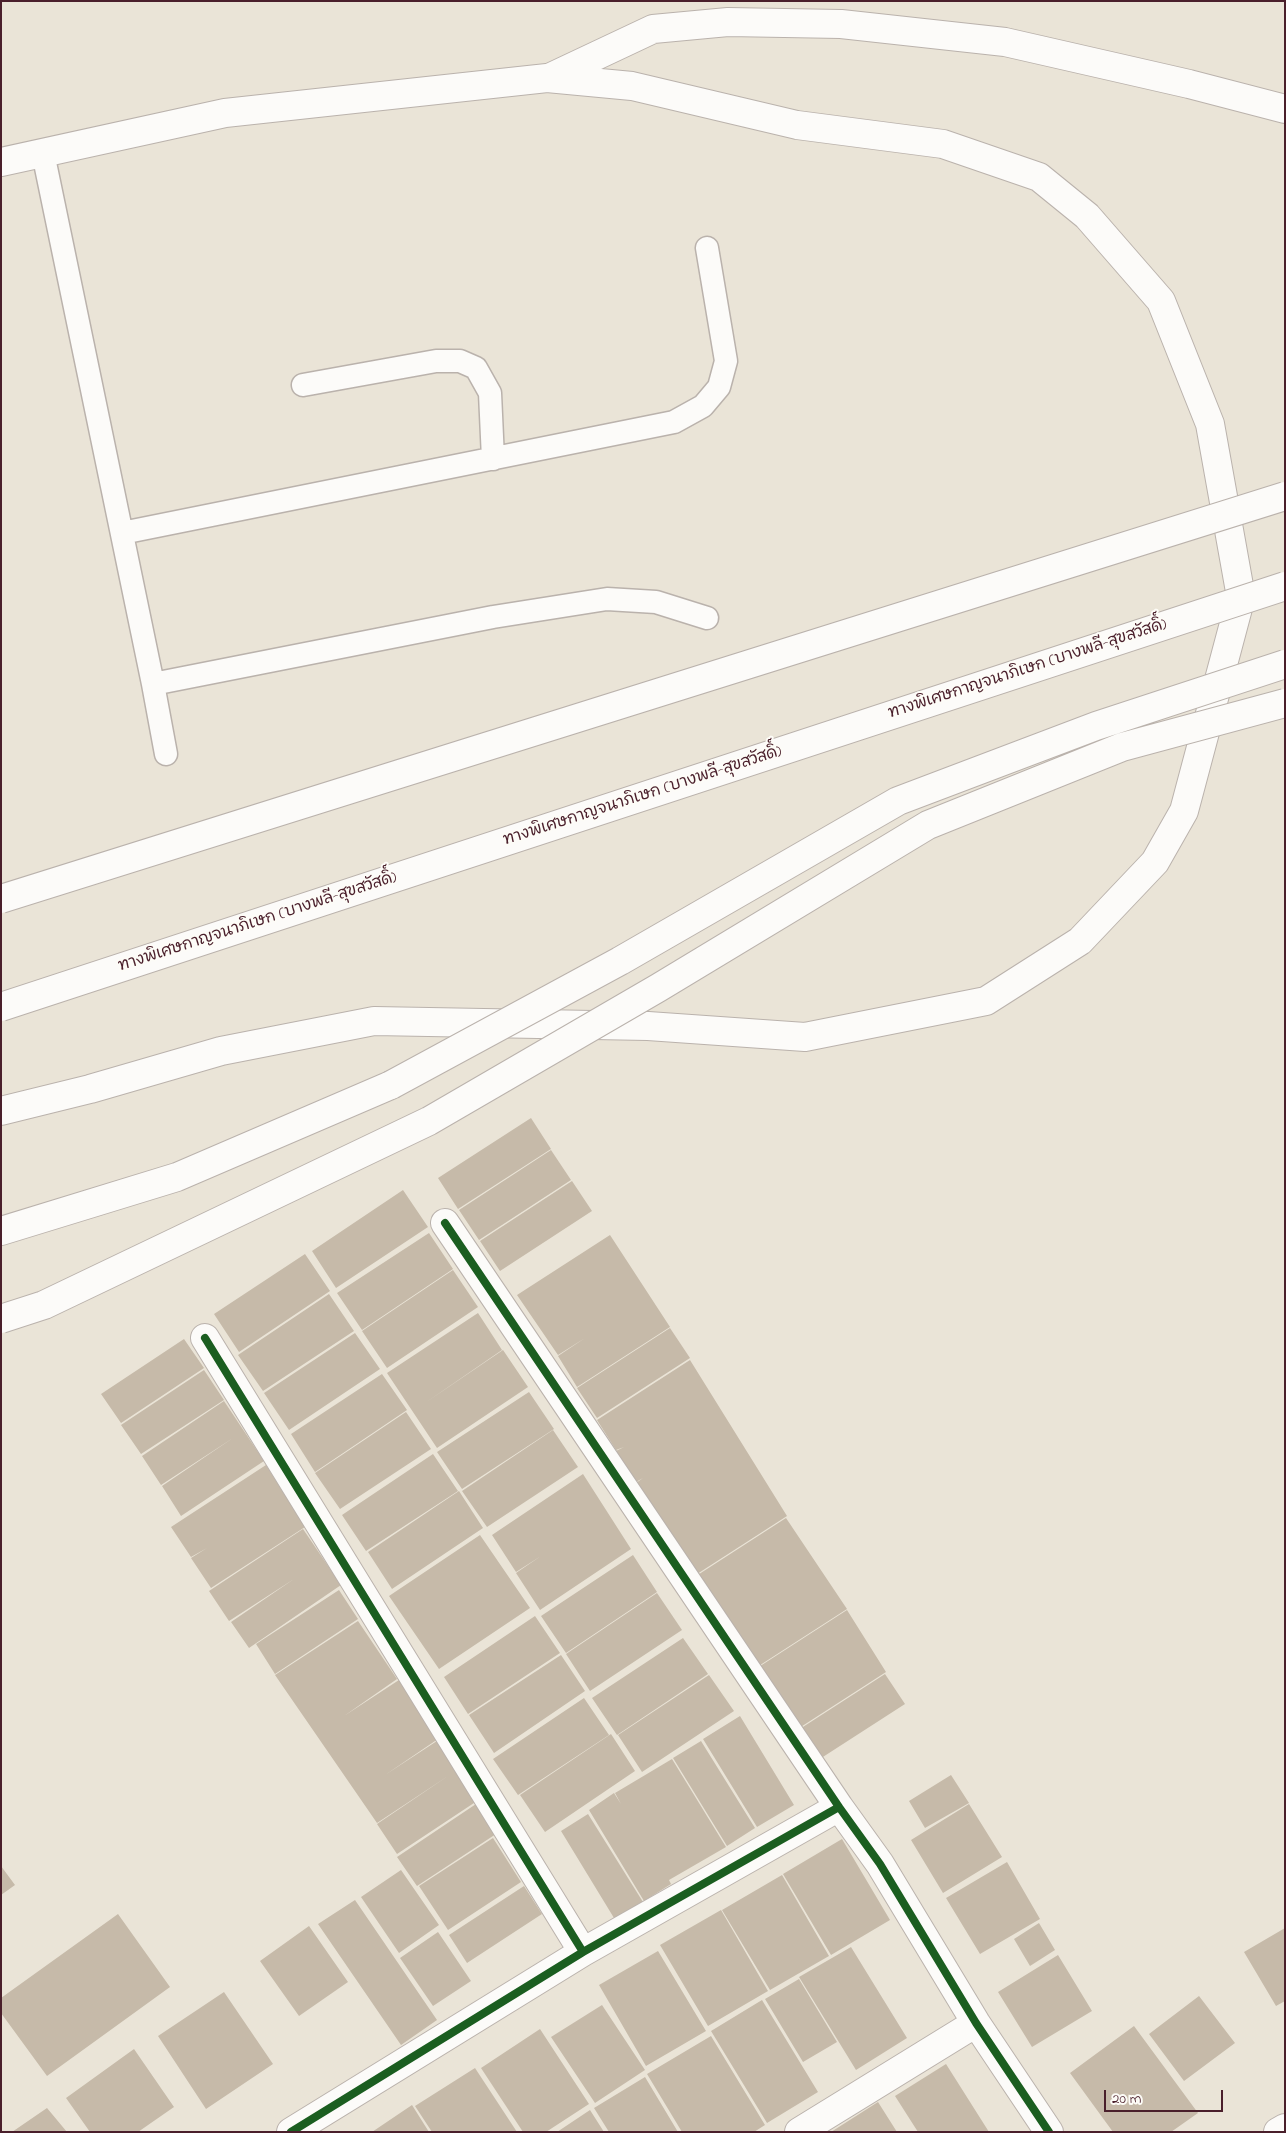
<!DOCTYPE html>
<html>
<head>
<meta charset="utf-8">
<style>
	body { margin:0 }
	#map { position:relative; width:1286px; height:2133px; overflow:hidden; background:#eae4d7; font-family:"Indie Flower",sans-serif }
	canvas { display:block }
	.frame { position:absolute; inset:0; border:2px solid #4a1f2b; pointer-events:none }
	.scale { position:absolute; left:1104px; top:2090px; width:119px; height:22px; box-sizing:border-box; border:2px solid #4a1f2b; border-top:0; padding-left:6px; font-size:15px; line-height:18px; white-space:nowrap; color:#4a1f2b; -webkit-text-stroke:4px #fdfcf7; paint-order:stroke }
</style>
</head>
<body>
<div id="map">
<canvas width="1286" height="2133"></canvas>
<div class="frame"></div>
<div class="scale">20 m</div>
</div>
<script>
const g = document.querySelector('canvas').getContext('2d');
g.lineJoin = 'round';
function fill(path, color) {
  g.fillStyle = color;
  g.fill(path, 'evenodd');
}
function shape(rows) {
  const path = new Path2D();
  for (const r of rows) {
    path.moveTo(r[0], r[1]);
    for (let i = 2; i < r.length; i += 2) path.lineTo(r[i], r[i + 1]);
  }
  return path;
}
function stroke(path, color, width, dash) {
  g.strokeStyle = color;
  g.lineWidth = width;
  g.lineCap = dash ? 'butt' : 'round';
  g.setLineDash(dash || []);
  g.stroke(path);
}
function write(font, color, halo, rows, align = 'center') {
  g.font = font + ' "Indie Flower","Playpen Sans Thai",sans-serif';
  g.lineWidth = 4;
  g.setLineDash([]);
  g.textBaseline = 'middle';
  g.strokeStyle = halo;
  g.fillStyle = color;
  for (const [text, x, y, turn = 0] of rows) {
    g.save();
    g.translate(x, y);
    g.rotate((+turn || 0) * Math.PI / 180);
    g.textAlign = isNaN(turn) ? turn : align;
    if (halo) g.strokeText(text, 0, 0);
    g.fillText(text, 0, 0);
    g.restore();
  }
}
fill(shape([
	[531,1118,551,1149,458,1209,438,1178],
	[551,1150,571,1180,479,1240,459,1210],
	[572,1181,592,1211,500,1271,480,1241],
	[403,1190,428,1227,336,1288,312,1251],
	[429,1233,453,1269,362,1330,337,1293],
	[610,1235,670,1327,577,1387,558,1356,585,1338,558,1355,517,1295],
	[305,1254,330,1291,239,1352,214,1314],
	[453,1270,478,1307,387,1368,362,1331],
	[329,1294,354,1331,263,1391,238,1355],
	[478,1313,502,1350,425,1403,503,1350,528,1387,437,1448,387,1373],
	[670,1328,690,1358,597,1418,577,1388],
	[355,1333,380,1369,289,1430,264,1393],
	[184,1339,204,1368,121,1423,101,1394],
	[690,1360,787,1516,694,1576,636,1483,643,1478,636,1482,616,1451,624,1447,616,1450,597,1420],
	[204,1370,224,1400,141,1454,121,1425],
	[382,1374,407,1410,315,1472,291,1434],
	[529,1392,554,1429,462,1489,437,1452],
	[224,1401,264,1461,181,1516,162,1486,233,1438,161,1485,142,1456],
	[406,1412,431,1449,340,1509,315,1473],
	[553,1430,578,1467,487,1527,462,1491],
	[433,1454,458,1491,366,1551,342,1515],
	[266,1465,305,1527,211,1588,191,1558,207,1548,191,1557,171,1527],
	[583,1474,631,1549,540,1610,516,1573,541,1556,516,1572,492,1535],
	[459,1491,483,1528,392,1589,368,1552],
	[786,1518,847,1609,754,1669,713,1609,720,1603,713,1608,693,1578],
	[303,1529,341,1585,249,1648,231,1622,294,1579,229,1621,209,1591],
	[480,1535,530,1608,439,1669,389,1596],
	[633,1555,657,1592,566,1653,541,1616],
	[339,1590,358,1619,275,1674,256,1644],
	[657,1593,682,1630,590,1691,566,1654],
	[847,1610,886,1672,793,1732,754,1670],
	[535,1616,560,1653,468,1714,444,1677],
	[358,1621,397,1679,344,1716,399,1680,438,1739,385,1775,440,1739,480,1799,397,1854,377,1824,448,1776,377,1823,275,1675],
	[683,1638,708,1674,617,1735,592,1698],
	[561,1655,585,1691,494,1753,469,1715],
	[885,1674,905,1704,812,1764,792,1734],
	[709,1675,734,1711,642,1772,618,1735],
	[584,1698,609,1735,518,1795,493,1759],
	[740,1716,794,1805,757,1827,703,1739],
	[611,1734,635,1771,545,1832,520,1795],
	[701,1741,755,1828,727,1846,673,1758],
	[672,1759,726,1847,669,1880,671,1884,644,1901,589,1810,614,1793,621,1804,615,1793],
	[951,1775,969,1803,925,1828,909,1801],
	[479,1802,499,1832,417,1886,397,1857],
	[969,1804,1002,1857,943,1893,911,1840],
	[588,1814,643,1902,614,1918,561,1831],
	[493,1838,521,1882,448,1930,419,1886],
	[842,1839,890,1920,831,1955,783,1874],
	[1007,1862,1040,1919,980,1954,946,1898],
	[1,1866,15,1885,1,1895],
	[401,1870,439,1925,399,1953,361,1897],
	[782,1875,829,1956,770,1990,722,1910],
	[524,1886,542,1914,467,1963,449,1935],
	[355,1900,437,2020,401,2045,318,1924],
	[721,1910,768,1991,708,2026,660,1945],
	[118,1914,170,1987,47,2076,1,2013,1,1998],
	[1039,1923,1055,1950,1030,1966,1014,1939],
	[309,1926,348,1982,299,2016,260,1961],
	[1285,1928,1285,2001,1276,2006,1244,1952],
	[438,1932,471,1981,433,2006,400,1958],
	[851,1947,907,2038,856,2070,799,1977],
	[658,1951,706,2031,646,2066,599,1985],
	[1058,1955,1092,2011,1032,2047,998,1992],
	[799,1979,837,2042,803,2062,765,1999],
	[224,1992,273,2064,206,2109,158,2036],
	[1199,1996,1235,2043,1184,2081,1149,2034],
	[762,2000,818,2092,767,2123,711,2031],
	[602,2005,645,2070,595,2103,551,2037],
	[1134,2026,1198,2113,1171,2132,1113,2132,1070,2073],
	[540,2029,589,2104,546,2132,523,2132,481,2068],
	[711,2036,765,2125,754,2132,682,2132,647,2074],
	[134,2049,174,2107,138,2132,90,2132,66,2098],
	[946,2064,989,2132,918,2132,895,2096],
	[475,2068,517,2132,432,2132,415,2106],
	[645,2077,678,2132,609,2132,594,2108],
	[878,2102,897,2132,831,2132],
	[412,2105,429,2132,372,2132],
	[47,2108,67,2132,12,2132],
	[590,2110,604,2132,557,2132]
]), '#c6baa9');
const service = shape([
	[43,153,153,684,166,754],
	[303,385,436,361,460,361,476,368,490,393,493,459],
	[122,533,674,422,703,406,719,387,726,361,707,248],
	[153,684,493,617,607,599,656,602,707,618]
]);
const minor = shape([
	[445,1223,839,1807],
	[205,1338,583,1952],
	[291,2132,583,1952,839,1807,880,1864,976,2023,1049,2132],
	[799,2132,976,2023],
	[1278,2132,1285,2128]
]);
const motorway = shape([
	[549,78,653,29,728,22,841,24,1005,42,1189,84,1285,109],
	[1,162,225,113,547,78,632,86,797,125,943,144,1039,177,1087,216,1161,301,1210,424,1241,597,1184,811,1155,862,1080,941,986,1001,805,1037,648,1026,374,1021,221,1051,90,1089,1,1111],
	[1,1231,177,1177,391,1085]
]);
stroke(service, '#bab2ac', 25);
stroke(minor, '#bab2ac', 30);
stroke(motorway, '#bab2ac', 30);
stroke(service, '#fcfbf9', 22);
stroke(minor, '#fcfbf9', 28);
stroke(motorway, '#fcfbf9', 28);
const motorwayBridge = shape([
	[1,899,1285,496],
	[1,1007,1285,586],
	[391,1085,620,961,898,801,1096,726,1285,664],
	[1,1319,44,1305,429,1121,658,988,928,825,1122,747,1285,703]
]);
stroke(motorwayBridge, '#bab2ac', 30, []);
stroke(motorwayBridge, '#fcfbf9', 28);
stroke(shape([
	[445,1223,839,1807],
	[205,1338,583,1952],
	[291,2132,583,1952,839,1807,880,1864,976,2023,1049,2132]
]), '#1b5e20', 8);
write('16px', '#4a1f2b', '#fdfcf7', [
	["ทางพิเศษกาญจนาภิเษก (บางพลี-สุขสวัสดิ์)",1028,670,-18],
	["ทางพิเศษกาญจนาภิเษก (บางพลี-สุขสวัสดิ์)",643,797,-18],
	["ทางพิเศษกาญจนาภิเษก (บางพลี-สุขสวัสดิ์)",258,923,-18]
]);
</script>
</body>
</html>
